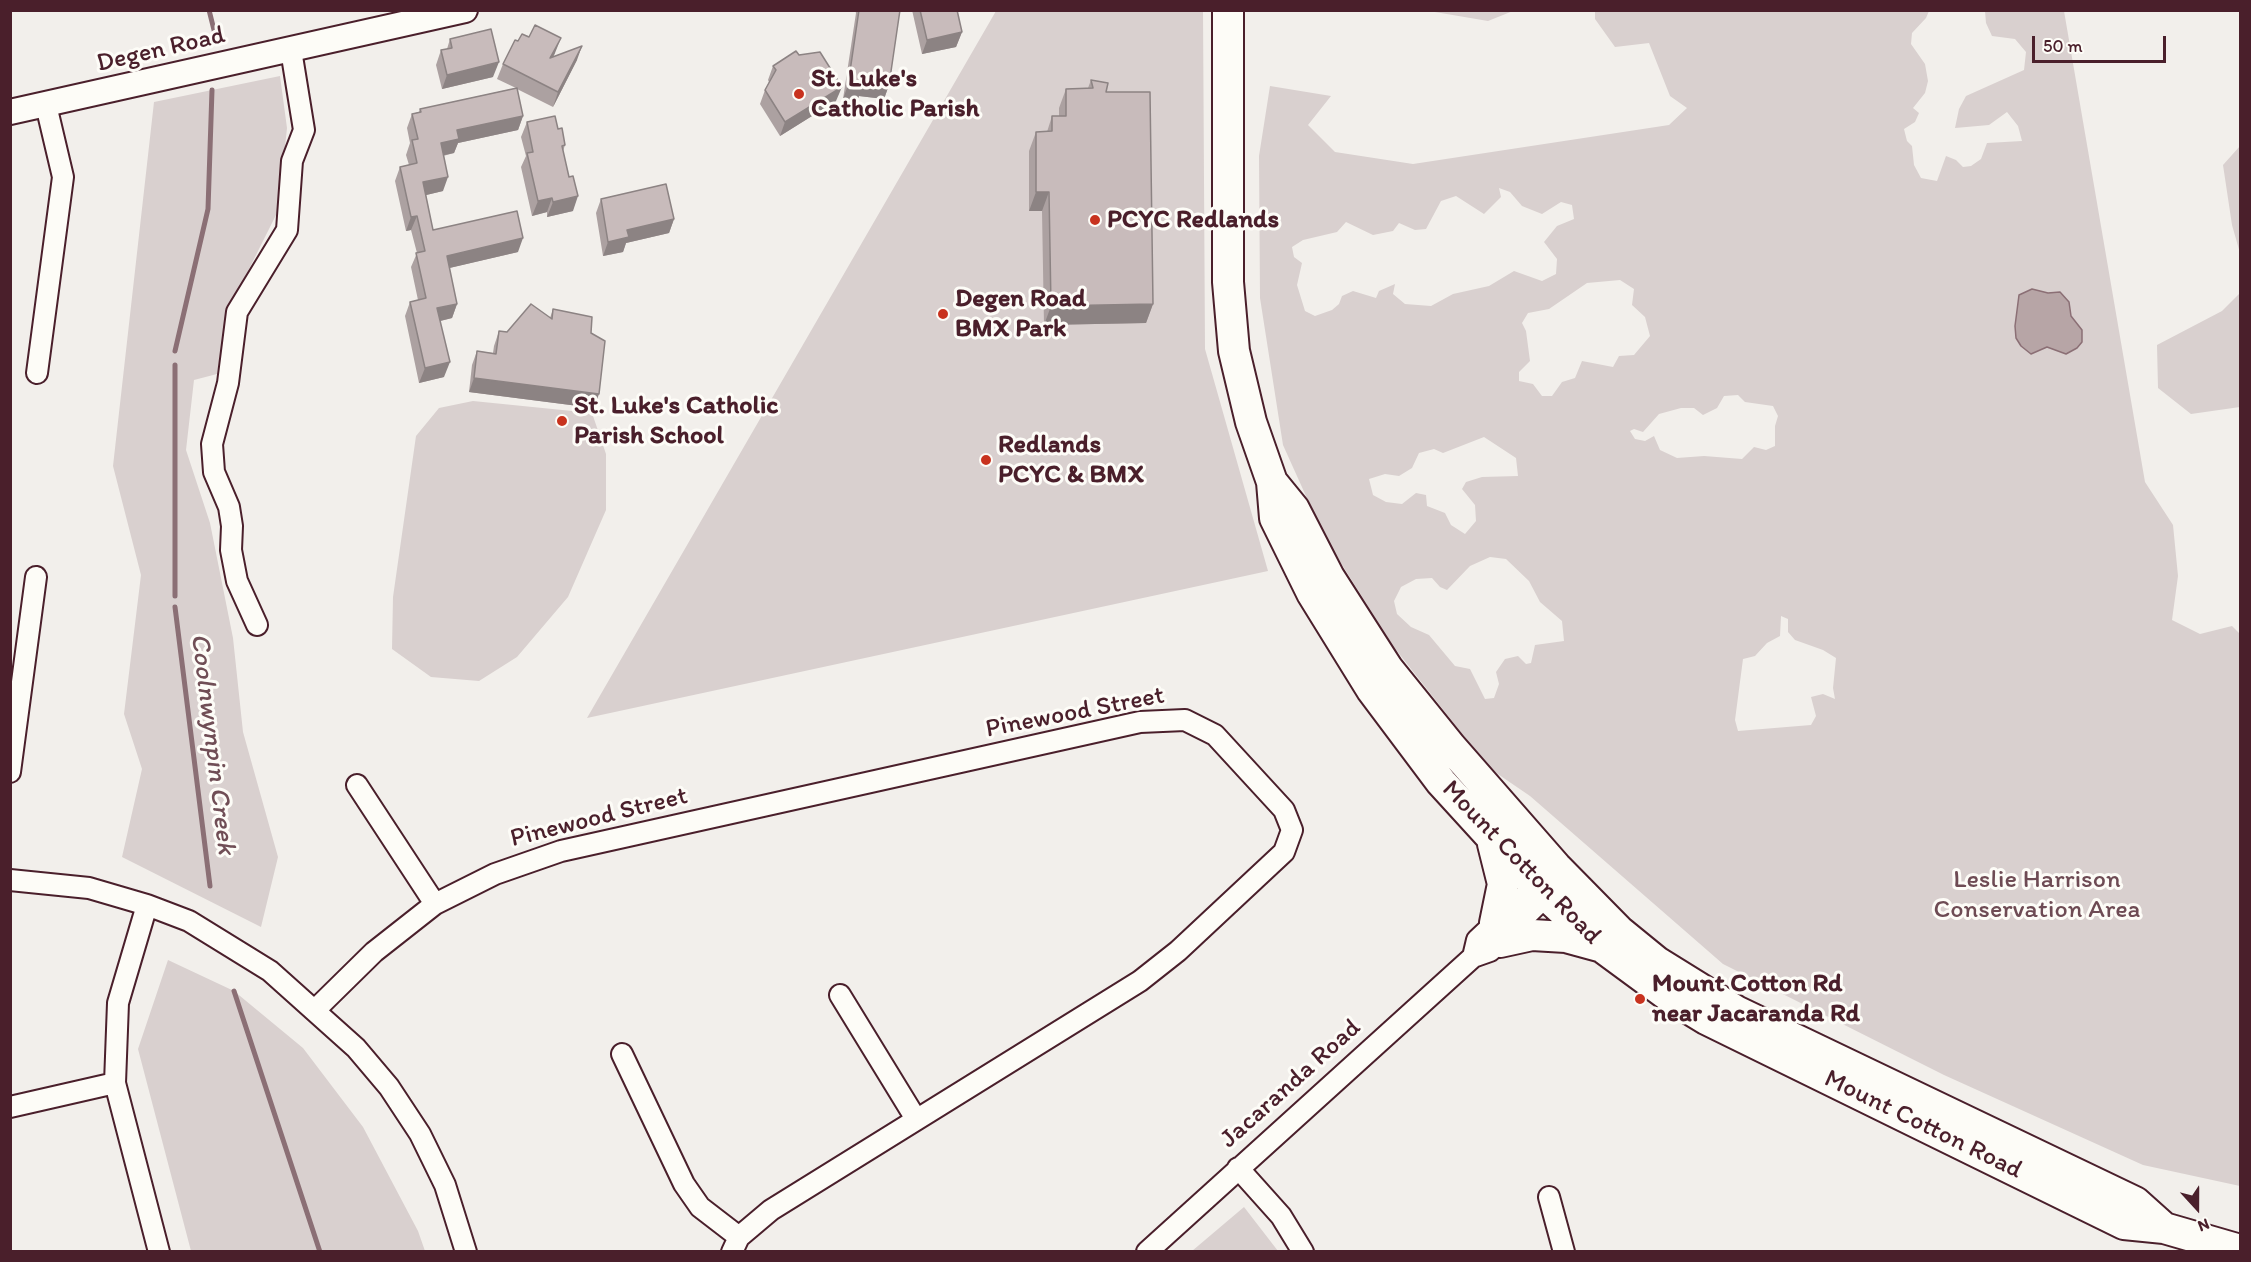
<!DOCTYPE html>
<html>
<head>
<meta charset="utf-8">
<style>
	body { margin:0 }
	#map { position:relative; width:2251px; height:1262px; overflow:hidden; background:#f2efeb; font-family:Itim,sans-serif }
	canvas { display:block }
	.frame { position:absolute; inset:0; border:12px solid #4a1f2b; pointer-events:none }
	.north { position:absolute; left:2167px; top:1178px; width:60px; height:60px; -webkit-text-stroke:4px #fdfcf7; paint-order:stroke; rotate:159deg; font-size:16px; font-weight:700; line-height:24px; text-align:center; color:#4a1f2b }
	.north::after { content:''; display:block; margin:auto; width:21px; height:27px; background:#4a1f2b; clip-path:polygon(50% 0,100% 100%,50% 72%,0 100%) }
	.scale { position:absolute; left:2032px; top:36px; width:134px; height:27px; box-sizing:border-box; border:3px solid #4a1f2b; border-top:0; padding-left:8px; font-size:18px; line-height:21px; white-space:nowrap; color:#4a1f2b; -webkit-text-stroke:4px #fdfcf7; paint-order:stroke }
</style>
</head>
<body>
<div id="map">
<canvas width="2251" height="1262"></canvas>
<div class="frame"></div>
<div class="north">N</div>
<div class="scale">50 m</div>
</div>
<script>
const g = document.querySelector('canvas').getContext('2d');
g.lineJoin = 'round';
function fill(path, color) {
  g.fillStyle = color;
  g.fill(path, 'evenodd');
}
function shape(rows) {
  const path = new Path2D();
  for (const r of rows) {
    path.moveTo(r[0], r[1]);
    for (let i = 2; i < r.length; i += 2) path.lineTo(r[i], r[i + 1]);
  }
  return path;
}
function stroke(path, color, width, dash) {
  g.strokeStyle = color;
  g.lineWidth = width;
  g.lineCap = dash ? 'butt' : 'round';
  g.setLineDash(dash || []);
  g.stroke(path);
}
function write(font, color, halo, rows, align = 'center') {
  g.font = font + ' Itim,sans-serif';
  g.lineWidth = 6;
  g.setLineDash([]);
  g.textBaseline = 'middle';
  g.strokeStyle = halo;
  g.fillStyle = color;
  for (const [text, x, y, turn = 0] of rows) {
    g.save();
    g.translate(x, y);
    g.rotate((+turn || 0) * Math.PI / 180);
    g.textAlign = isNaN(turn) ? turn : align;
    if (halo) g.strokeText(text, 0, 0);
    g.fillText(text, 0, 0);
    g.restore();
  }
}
fill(shape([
	[996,11,1203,11,1205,349,1268,571,587,718],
	[1429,11,1513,10,1513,11,1488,21],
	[1595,11,1929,11,1926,18,1912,33,1911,44,1925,64,1928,81,1925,93,1913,108,1919,113,1915,122,1904,129,1907,141,1912,146,1914,165,1921,178,1937,181,1946,156,1956,160,1963,167,1971,166,1981,159,1987,143,2022,141,2018,126,2007,112,1989,125,1955,128,1959,109,1966,96,2024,70,2026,52,2015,39,1992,36,1986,23,1985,11,2064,11,2145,482,2173,525,2178,576,2172,620,2200,634,2232,626,2240,634,2240,1186,2143,1165,1944,1075,1723,964,1530,796,1489,768,1393,646,1324,536,1283,445,1260,298,1259,156,1270,86,1331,96,1308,125,1335,152,1413,164,1669,125,1687,108,1670,96,1649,43,1615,47,1595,19],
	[1499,188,1510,192,1522,206,1542,214,1561,202,1572,205,1574,219,1557,226,1544,242,1557,259,1556,274,1542,281,1514,271,1489,286,1453,294,1431,306,1405,304,1393,294,1395,284,1379,291,1376,298,1353,291,1342,296,1339,304,1332,310,1315,316,1305,311,1297,285,1302,263,1294,257,1292,247,1303,240,1337,232,1346,222,1373,235,1393,231,1399,223,1415,230,1426,229,1441,201,1456,196,1484,214,1501,197],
	[1620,280,1634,289,1632,305,1645,317,1650,336,1634,355,1619,356,1613,367,1582,361,1575,378,1562,382,1552,396,1542,396,1533,384,1519,381,1519,372,1530,361,1526,331,1522,323,1528,313,1549,309,1587,283],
	[2032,289,2069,302,2071,316,2082,330,2057,350,2047,347,2015,326,2019,295],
	[1738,395,1745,402,1773,406,1778,416,1775,426,1775,446,1766,450,1754,447,1742,459,1704,456,1677,458,1660,450,1654,436,1645,441,1635,439,1630,431,1634,429,1643,432,1659,414,1681,408,1694,408,1703,415,1717,408,1724,396],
	[1484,437,1516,458,1518,476,1482,477,1466,482,1462,489,1475,505,1476,521,1465,534,1451,525,1445,513,1427,506,1426,495,1416,493,1402,504,1386,502,1373,495,1369,479,1385,474,1399,476,1412,468,1419,453,1434,449,1443,453],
	[1490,557,1506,559,1529,581,1540,602,1562,621,1564,641,1535,645,1531,663,1526,664,1518,656,1505,659,1496,672,1499,684,1494,698,1485,699,1470,669,1455,666,1429,635,1411,627,1397,614,1394,601,1401,587,1416,579,1432,578,1440,587,1447,590,1470,566],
	[1781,616,1788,619,1788,632,1795,640,1823,650,1836,658,1833,688,1835,699,1823,694,1811,697,1816,716,1811,725,1738,731,1735,720,1743,659,1755,656,1767,643,1780,636],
	[280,76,287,128,278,211,227,313,217,374,194,380,186,450,210,523,233,638,243,732,278,857,261,927,122,857,142,769,124,714,141,575,113,466,154,102],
	[2240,146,2240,253,2232,225,2223,165],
	[2240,293,2240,407,2191,414,2158,388,2157,345,2222,311],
	[473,401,592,413,606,454,606,510,568,597,517,657,479,681,431,677,392,649,393,597,416,436,439,408],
	[168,960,234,991,303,1048,363,1127,418,1231,425,1251,191,1251,138,1049],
	[1244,1207,1278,1251,1192,1251]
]), '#d9d0cf');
const water = shape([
	[2032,289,2048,293,2060,292,2069,302,2071,316,2082,330,2082,342,2077,348,2066,354,2047,347,2031,354,2021,346,2016,338,2015,326,2019,295,2032,289]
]);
fill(water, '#b7a5a6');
stroke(water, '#8b6f75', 1.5);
stroke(shape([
	[209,10,216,38],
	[175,351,208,209,212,90],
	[175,596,175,365],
	[175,607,210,886],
	[234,991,320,1252]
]), '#8b6f75', 5);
const minor = shape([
	[37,373,63,177,46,105],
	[257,625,237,581,231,550,232,526,229,507,214,472,212,444,228,383,237,312,287,230,292,161,304,130,291,50],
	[10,772,36,577],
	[357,785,435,904],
	[10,880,89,888,147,905,189,921,270,971,356,1048,389,1087,420,1134,445,1185,466,1252],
	[147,905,118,1003,115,1083,159,1252],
	[1473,957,1477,940,1543,878],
	[840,995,916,1119],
	[315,1010,374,952,435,904,495,874,561,851,1140,722,1185,720,1215,735,1284,810,1292,830,1284,852,1178,951,1140,981,771,1210,739,1237,732,1252],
	[622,1054,684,1184,700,1207,739,1237],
	[10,1107,115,1083],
	[1238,1168,1281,1216,1303,1252],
	[1549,1197,1564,1252],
	[1147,1252,1473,957,1490,951,1553,889]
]);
const tertiary = shape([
	[10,112,465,10]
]);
const primary = shape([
	[1228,10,1228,282,1234,351,1251,422,1272,482,1275,518,1312,593,1372,690,1441,782,1535,885,1602,947,1670,997,1706,1019,2124,1224,2164,1228,2240,1250],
	[1272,482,1294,509,1329,577,1388,669,1451,747,1556,867,1619,931,1657,962,1736,1011,2135,1202,2164,1228],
	[1493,844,1503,884,1495,923],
	[1500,942,1532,935,1566,937,1599,946]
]);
stroke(minor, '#4a1f2b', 24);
stroke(tertiary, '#4a1f2b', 28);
stroke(primary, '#4a1f2b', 34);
stroke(minor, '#fdfcf7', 20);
stroke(tertiary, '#fdfcf7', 24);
stroke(primary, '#fdfcf7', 30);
fill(shape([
	[855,10,900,10,889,85,884,99,859,96,857,101,843,99,856,13],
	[912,10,957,10,962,32,956,47,922,54],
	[450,39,493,77,442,89,436,65,441,50,447,49],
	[555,53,553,57,577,60,553,107,517,89,523,116,518,130,458,143,454,153,443,156,443,191,426,195,433,230,518,252,449,268,457,304,452,318,440,321,444,377,419,383,405,316,410,302,418,300,411,267,417,253,411,230,406,231,395,181,400,167,409,165,406,155,410,143,407,128,412,114,419,112,420,109,516,88,497,79,503,64],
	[799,55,836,101,780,136,760,104,765,90,769,82,768,80,773,66],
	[1091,80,1106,92,1153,304,1146,323,1044,325,1042,211,1029,211,1029,151,1036,132,1047,132,1052,116,1059,116,1059,108,1066,89,1088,88],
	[527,122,558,129,565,145,563,151,573,211,547,217,547,212,532,216,521,167,526,156,521,137],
	[601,199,674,219,669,233,626,243,623,252,603,256,596,213],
	[553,309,591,333,594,408,469,392,472,365,477,351,493,353,494,346,499,331,507,332,550,318]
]), '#aca1a1');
fill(shape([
	[962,32,956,47,922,54,927,40],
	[561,38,555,53,545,73,550,58],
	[582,46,577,60,553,107,558,92],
	[499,62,493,77,442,89,447,75],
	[863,81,889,85,884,99,859,96,857,101,843,99,848,85],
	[842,87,836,101,780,136,785,122],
	[523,116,518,130,458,143,454,153,435,157,441,143,457,130],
	[448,177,443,191,418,197,423,182],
	[1036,192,1049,192,1042,211,1029,211],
	[578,196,573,211,547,217,553,202],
	[552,198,547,212,532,216,538,201],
	[417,216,411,230,406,231,411,217],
	[674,219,669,233,626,243,623,252,603,256,608,242,627,230],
	[523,238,518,252,441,270,447,256],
	[457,304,452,318,432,323,437,308],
	[1153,304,1146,323,1044,325,1051,306],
	[450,362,444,377,419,383,425,368],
	[474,378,599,394,594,408,469,392]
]), '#8c8383');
const building = shape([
	[859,10,900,10,889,85,863,81,862,87,848,85,859,10],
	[920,10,957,10,962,32,927,40,920,10],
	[535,25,561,38,550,58,582,46,558,92,503,64,515,40,518,41,522,34,529,37,535,25],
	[491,29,499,62,447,75,441,50,452,48,450,39,491,29],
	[796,51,799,55,820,52,842,87,785,122,765,90,776,70,773,66,796,51],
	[1091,80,1108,83,1106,92,1150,92,1153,304,1051,306,1049,192,1036,192,1036,132,1052,131,1052,116,1066,116,1066,89,1093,88,1091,80],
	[517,88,523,116,457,130,459,139,441,143,448,177,423,182,433,230,517,211,523,238,447,256,457,304,437,308,450,362,425,368,410,302,426,298,416,253,425,251,417,216,411,217,400,167,417,163,412,140,418,139,412,114,421,112,420,109,517,88],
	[555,116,558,129,562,128,565,145,562,146,569,177,573,176,578,196,553,202,552,198,538,201,527,153,533,152,527,122,555,116],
	[666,184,674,219,627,230,629,237,608,242,601,199,666,184],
	[531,304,552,319,553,309,592,317,591,333,605,341,599,394,474,378,477,351,496,354,499,331,507,332,531,304]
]);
fill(building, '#c8bbbb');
stroke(building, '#8c8383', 1.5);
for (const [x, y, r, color] of [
	[799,94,6,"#c8321e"],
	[1095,220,6,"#c8321e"],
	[943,314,6,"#c8321e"],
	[562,421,6,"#c8321e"],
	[986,460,6,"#c8321e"],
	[1640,999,6,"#c8321e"]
]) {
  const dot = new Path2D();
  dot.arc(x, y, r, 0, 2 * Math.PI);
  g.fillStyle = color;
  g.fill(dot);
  stroke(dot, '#fdfcf7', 2);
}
write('26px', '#4a1f2b', '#fdfcf7', [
	["Degen Road",161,50,-13],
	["Pinewood Street",1075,713,-11],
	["Pinewood Street",599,818,-14],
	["Mount Cotton Road",1521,863,46],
	["Jacaranda Road",1291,1084,-42],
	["Mount Cotton Road",1923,1125,26]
]);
write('bold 26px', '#4a1f2b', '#fdfcf7', [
	["St. Luke's",811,79],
	["Catholic Parish",811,109],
	["PCYC Redlands",1107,220],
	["Degen Road",955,299],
	["BMX Park",955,329],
	["St. Luke's Catholic",574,406],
	["Parish School",574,436],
	["Redlands",998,445],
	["PCYC & BMX",998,475],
	["Mount Cotton Rd",1652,984],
	["near Jacaranda Rd",1652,1014]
], 'left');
write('26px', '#6e4b54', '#fdfcf7', [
	["Leslie Harrison",2037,880],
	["Conservation Area",2037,910]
]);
write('italic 27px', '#704e56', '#fdfcf7', [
	["Coolnwynpin Creek",212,744,83]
]);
</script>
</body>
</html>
